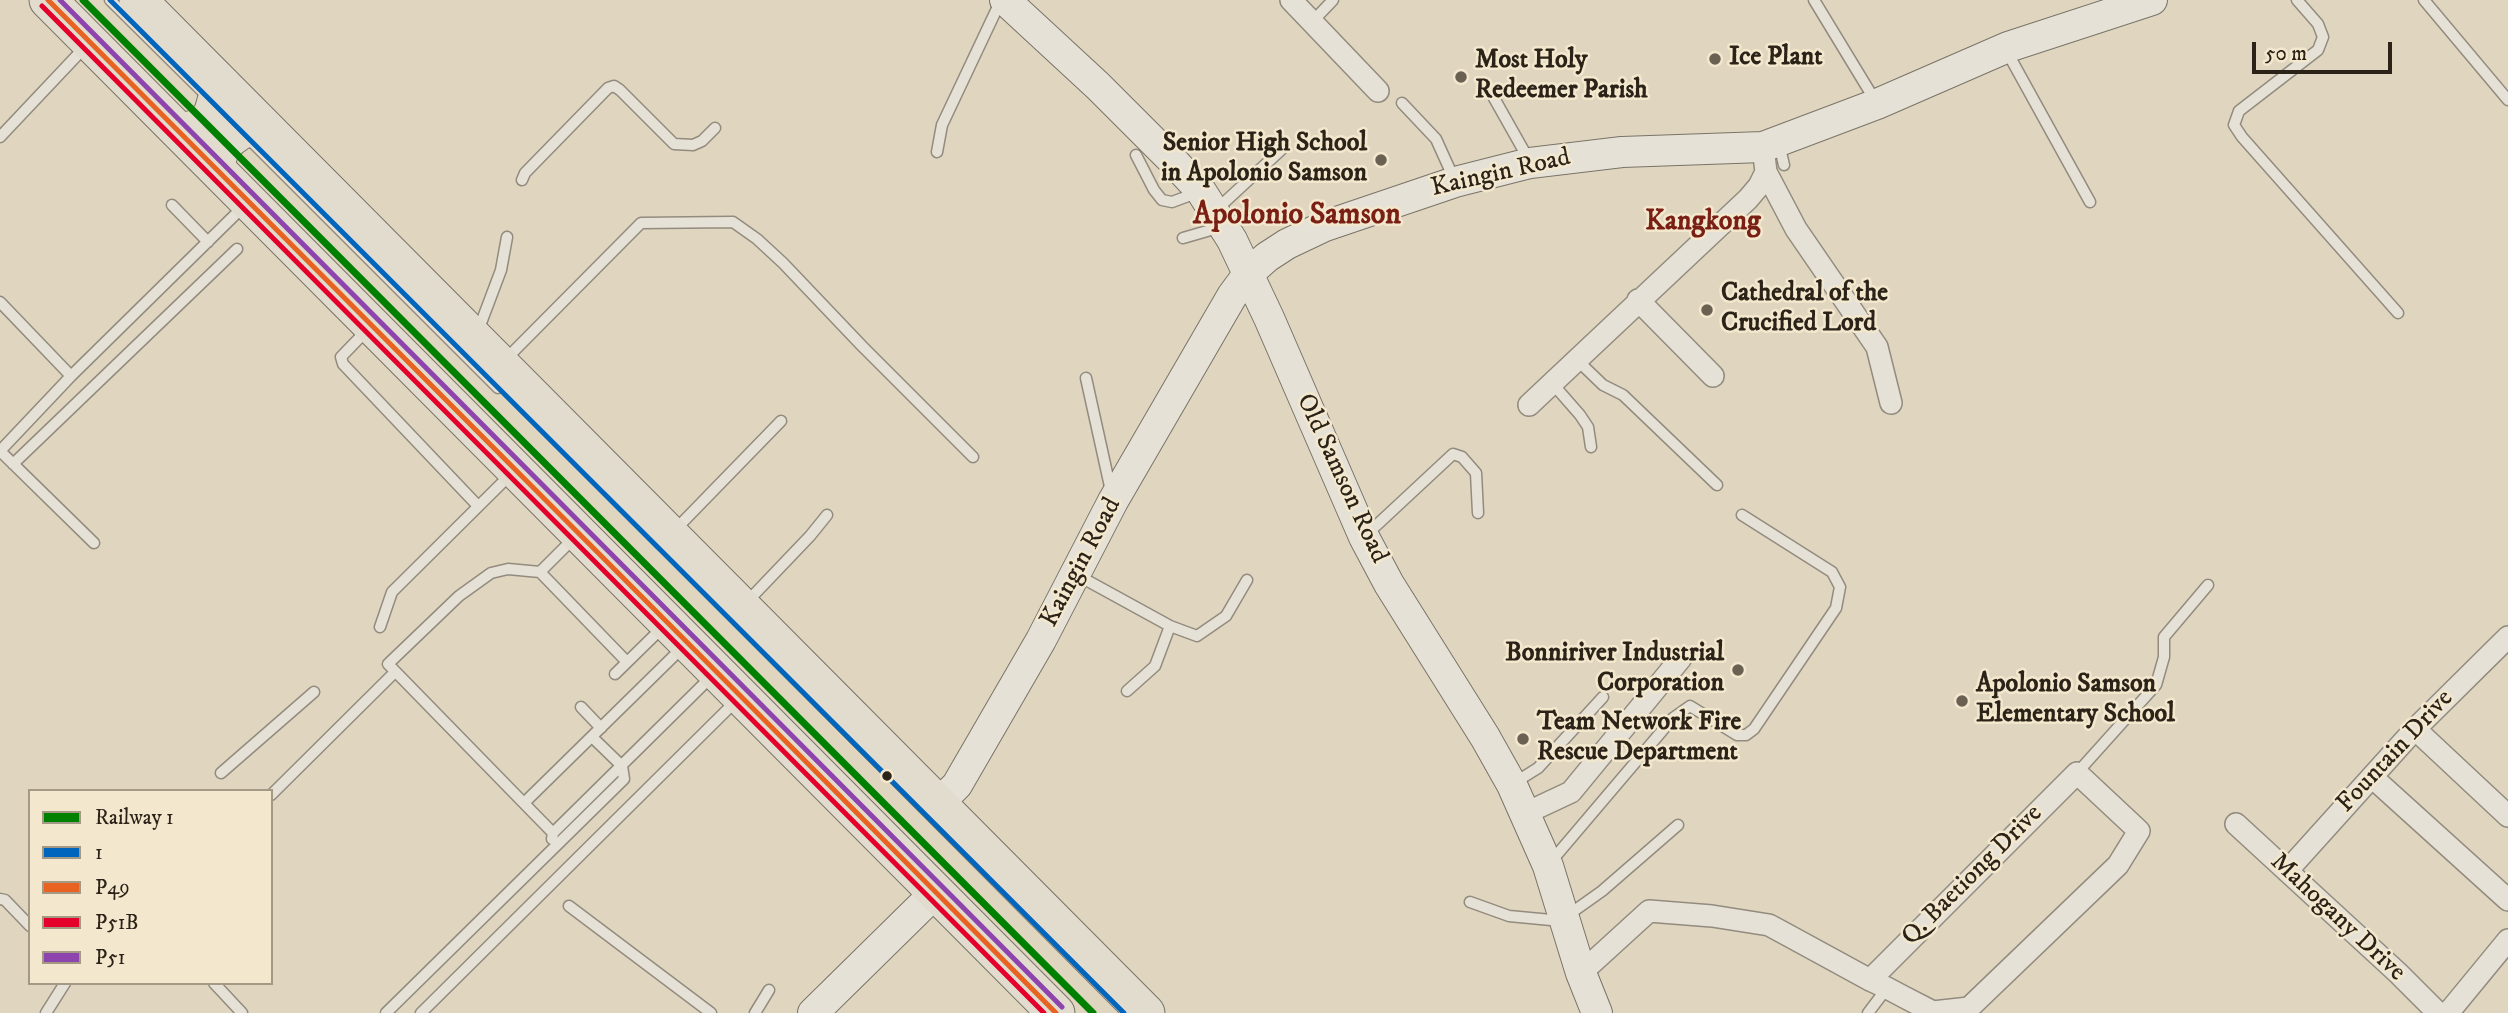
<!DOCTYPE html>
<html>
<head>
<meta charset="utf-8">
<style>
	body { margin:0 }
	#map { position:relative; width:2508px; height:1013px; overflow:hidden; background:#e0d6c0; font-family:"IM FELL DW Pica",serif }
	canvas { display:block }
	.legend { position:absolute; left:28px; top:789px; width:245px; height:196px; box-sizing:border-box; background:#f3e8ce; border:2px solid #a39985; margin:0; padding:9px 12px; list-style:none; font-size:21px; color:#2b2218 }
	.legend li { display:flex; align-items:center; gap:14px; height:35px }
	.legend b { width:35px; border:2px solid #a39985 }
	.scale { position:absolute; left:2252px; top:42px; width:140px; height:32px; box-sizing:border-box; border:4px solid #2b2218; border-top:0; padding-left:9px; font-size:21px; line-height:24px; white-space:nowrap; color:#2b2218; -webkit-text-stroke:5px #f3e8ce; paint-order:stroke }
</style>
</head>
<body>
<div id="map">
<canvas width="2508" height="1013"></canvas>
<ul class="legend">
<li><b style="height:9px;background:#008000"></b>Railway 1</li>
<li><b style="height:9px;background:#0065bd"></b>1</li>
<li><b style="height:9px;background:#e86222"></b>P49</li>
<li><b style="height:9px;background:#e4002b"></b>P51B</li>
<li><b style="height:9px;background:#8e44ad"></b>P51</li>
</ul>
<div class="scale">50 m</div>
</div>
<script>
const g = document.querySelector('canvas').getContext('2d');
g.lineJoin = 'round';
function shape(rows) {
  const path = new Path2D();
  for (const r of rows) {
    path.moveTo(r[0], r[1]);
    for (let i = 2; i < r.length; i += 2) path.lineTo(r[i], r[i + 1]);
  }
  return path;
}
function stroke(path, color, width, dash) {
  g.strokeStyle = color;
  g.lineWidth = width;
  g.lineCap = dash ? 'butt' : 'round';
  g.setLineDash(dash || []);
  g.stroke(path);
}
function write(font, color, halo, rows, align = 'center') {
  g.font = font + ' "IM FELL DW Pica",serif';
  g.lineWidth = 5;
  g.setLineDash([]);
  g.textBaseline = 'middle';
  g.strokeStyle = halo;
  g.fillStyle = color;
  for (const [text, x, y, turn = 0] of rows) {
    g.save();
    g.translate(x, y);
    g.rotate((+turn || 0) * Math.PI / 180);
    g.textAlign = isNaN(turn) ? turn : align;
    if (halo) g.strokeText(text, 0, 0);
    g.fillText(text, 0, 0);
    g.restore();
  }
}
const lane = shape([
	[110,0,209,98],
	[1814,0,1876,102],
	[2297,0,2318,24,2323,37,2318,50,2239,111,2234,125,2242,137,2398,313],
	[2424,0,2508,100],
	[1313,21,1333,0],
	[2009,50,2011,59,2090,202],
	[1494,98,1529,160],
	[1402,103,1436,139,1455,181],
	[0,137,85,47],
	[247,137,498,388],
	[1779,144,1784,165],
	[937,152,942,125,1001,0],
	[1136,155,1154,190,1162,200,1172,202,1199,192],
	[522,180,525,173,608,88,614,86,620,90,674,144,693,145,702,141,715,128],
	[172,205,208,242],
	[1216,210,1281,150],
	[1183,238,1221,227],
	[0,302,71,376],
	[368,329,341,357,343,364,478,506],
	[478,331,501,270,507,237],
	[1576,359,1603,385,1623,395,1717,485],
	[505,360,641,223,733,222,757,239,783,263,862,346,973,457],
	[1086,378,1111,491],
	[1552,383,1580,415,1588,427,1591,447],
	[0,451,71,376,245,205],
	[0,451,94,543],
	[13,464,237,249],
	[674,531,781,421],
	[1366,535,1453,454,1462,457,1476,473,1478,513],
	[540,572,575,537],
	[1077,575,1170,626,1197,636,1226,616,1247,580],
	[746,603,810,536,827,515],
	[380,627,392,592,511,474],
	[615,674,663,627],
	[1127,691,1155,666,1170,626],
	[581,707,601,728],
	[221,773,314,692],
	[2077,773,2156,685,2164,657,2164,637,2208,585],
	[1514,783,1538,768,1603,697],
	[271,795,395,672],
	[524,803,683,647],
	[553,833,388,664,459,596,491,573,508,569,540,572,627,662],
	[552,839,553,833,712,676],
	[1549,864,1673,718,1690,706,1737,735,1746,735,1754,729,1836,608,1840,587,1832,572,1742,515],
	[0,899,5,900,30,926],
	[1470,902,1509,916,1551,920,1564,918,1602,891,1678,825],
	[569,906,711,1013],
	[214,983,242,1013],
	[46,1013,65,983],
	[386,1013,624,779,622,766,592,737],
	[421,1013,737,700],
	[755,1013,769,990],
	[1868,1013,1887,988]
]);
const street = shape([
	[1291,0,1378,91],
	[1766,172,1796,229,1877,347,1891,403],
	[1638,300,1713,376],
	[1529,405,1748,199,1759,186,1766,172,1763,147],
	[2415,729,2508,816],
	[2372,777,2508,900],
	[1524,814,1571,792,1681,658],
	[2236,824,2398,973,2438,1013],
	[2287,871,2415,729,2508,637],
	[1581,973,1649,911,1712,916,1769,925,1793,938,1870,980,1887,988,1904,997,1933,1012,1969,1008,2118,865,2139,831,2077,773,1870,980],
	[2448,1013,2508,940]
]);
const secondary = shape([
	[1005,0,1098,86,1174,162,1201,191,1232,240,1269,318,1364,537,1389,584,1485,737,1512,785,1548,866,1581,973,1597,1013],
	[938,804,957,785,1041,640,1113,501,1232,296,1249,273,1267,257,1287,244,1325,226,1455,182,1530,163,1622,152,1763,147,1877,104,2008,47,2152,0],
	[813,1013,936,892]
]);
const highway = shape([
	[48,0,1056,1013],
	[138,0,1146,1013],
	[181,133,200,127,212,115,221,84],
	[215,167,220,151,229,139,240,131,262,125]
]);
stroke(lane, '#928b7e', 13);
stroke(street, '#928b7e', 24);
stroke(secondary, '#797367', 32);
stroke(highway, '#797367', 39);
stroke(lane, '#e6e1d6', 10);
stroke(street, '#e6e1d6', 21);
stroke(secondary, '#e6e1d6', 30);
stroke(highway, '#e2dccf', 37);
stroke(shape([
	[110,0,1124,1013]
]), '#0065bd', 5);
stroke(shape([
	[48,0,1056,1013]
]), '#e86222', 5);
stroke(shape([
	[42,6,1044,1013]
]), '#e4002b', 5);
stroke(shape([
	[60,0,1062,1007]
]), '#8e44ad', 5);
stroke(shape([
	[83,0,1093,1013]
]), '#008000', 7);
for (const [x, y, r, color] of [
	[1715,59,7,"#6a6153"],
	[1461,77,7,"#6a6153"],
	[1381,160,7,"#6a6153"],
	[1707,310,7,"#6a6153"],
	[1738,670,7,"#6a6153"],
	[1962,701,7,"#6a6153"],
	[1523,739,7,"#6a6153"],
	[887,776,6,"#2b2218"]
]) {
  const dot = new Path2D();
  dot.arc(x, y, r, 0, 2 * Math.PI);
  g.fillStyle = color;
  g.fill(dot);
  stroke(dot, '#f3e8ce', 2.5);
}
write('bold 26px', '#2b2218', '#f3e8ce', [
	["Ice Plant",1729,59],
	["Most Holy",1475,62],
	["Redeemer Parish",1475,92],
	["Senior High School",1367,145,"right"],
	["in Apolonio Samson",1367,175,"right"],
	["Cathedral of the",1721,295],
	["Crucified Lord",1721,325],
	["Bonniriver Industrial",1724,655,"right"],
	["Corporation",1724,685,"right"],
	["Apolonio Samson",1976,686],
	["Elementary School",1976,716],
	["Team Network Fire",1537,724],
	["Rescue Department",1537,754]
], 'left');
write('26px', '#2b2218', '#f3e8ce', [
	["Kaingin Road",1501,174,-13],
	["Old Samson Road",1341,479,65],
	["Kaingin Road",1082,563,-62],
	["Fountain Drive",2396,752,-47],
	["Q. Baetiong Drive",1973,876,-45],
	["Mahogany Drive",2337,918,43]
]);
write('bold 28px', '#7a1f14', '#f3e8ce', [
	["Kangkong",1703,223]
]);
write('bold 30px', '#7a1f14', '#f3e8ce', [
	["Apolonio Samson",1297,217]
]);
</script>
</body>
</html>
